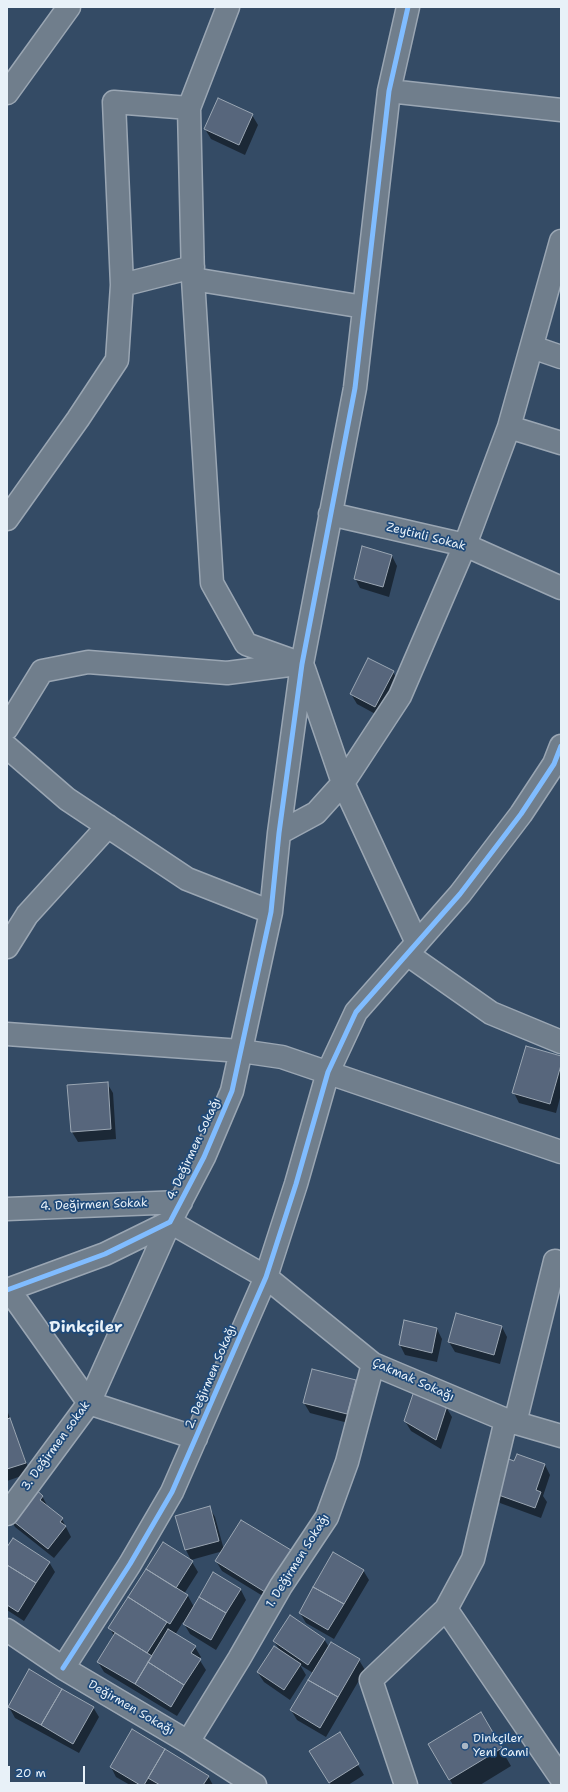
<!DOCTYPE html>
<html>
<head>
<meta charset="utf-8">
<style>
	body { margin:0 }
	#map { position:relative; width:568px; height:1792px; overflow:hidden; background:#344b65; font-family:"Shantell Sans",sans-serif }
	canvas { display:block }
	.frame { position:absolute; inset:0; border:8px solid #e8f1f8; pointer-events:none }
	.scale { position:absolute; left:8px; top:1766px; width:77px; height:18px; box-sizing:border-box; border:2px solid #e8f1f8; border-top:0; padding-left:5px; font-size:12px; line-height:14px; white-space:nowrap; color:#e8f1f8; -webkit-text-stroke:3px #1f4a7a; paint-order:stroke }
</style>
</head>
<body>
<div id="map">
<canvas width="568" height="1792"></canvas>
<div class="frame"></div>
<div class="scale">20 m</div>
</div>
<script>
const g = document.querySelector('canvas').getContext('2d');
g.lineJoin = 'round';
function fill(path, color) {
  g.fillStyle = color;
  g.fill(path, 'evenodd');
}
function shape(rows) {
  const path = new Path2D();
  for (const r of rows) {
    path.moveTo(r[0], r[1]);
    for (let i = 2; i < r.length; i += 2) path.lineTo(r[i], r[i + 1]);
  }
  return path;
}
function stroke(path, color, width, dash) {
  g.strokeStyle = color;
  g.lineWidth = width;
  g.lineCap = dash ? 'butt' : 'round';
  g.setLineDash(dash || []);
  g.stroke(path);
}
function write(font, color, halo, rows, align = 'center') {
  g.font = font + ' "Shantell Sans",sans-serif';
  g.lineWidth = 3.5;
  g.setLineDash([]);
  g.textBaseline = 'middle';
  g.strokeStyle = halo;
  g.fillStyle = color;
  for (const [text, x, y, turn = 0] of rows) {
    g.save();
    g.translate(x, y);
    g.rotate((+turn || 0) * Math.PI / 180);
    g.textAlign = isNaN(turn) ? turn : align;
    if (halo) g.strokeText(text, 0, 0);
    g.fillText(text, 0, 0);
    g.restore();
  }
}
fill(shape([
	[252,115,258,125,245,155,211,139,205,129],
	[392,556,397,566,389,597,360,588,355,578],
	[393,672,399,682,381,717,357,704,351,694],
	[561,1057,561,1094,556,1113,519,1103,514,1093],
	[107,1083,113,1093,116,1139,78,1142,72,1132],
	[502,1327,507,1337,500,1364,455,1352,449,1342],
	[437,1329,442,1339,437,1362,405,1355,400,1345],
	[355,1381,361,1391,352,1424,310,1413,304,1403],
	[446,1407,452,1417,441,1449,411,1431,405,1421],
	[7,1410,30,1473,7,1481],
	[518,1455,545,1465,550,1475,543,1496,547,1502,541,1518,500,1503,494,1493],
	[42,1496,48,1507,62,1519,71,1537,54,1558,15,1527,9,1517],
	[209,1507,215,1517,224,1550,290,1551,296,1561,271,1601,222,1571,216,1561,223,1551,191,1560,186,1550],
	[7,1549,49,1562,55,1572,24,1621,7,1610],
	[192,1562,198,1572,184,1594,188,1596,194,1607,213,1573,241,1590,246,1600,216,1650,190,1634,183,1622,175,1635,195,1647,201,1657,199,1659,206,1670,177,1716,104,1672,98,1662,114,1636,110,1628],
	[363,1570,369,1580,334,1639,306,1623,300,1613],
	[324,1639,329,1647,359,1660,365,1670,326,1737,297,1720,291,1710,313,1673,300,1665,306,1675,290,1700,264,1682,258,1673,280,1651,274,1641],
	[9,1707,93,1707,99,1717,79,1753,15,1718],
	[481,1714,511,1766,480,1785,453,1785,429,1745],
	[339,1734,364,1775,348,1785,331,1785,316,1761],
	[111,1767,208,1776,213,1785,130,1785,116,1777]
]), '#0007');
const building = shape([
	[218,98,253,114,239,145,204,129,218,98],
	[362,546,392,555,383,587,354,579,362,546],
	[368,658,394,671,375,707,350,694,368,658],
	[526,1046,561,1056,561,1065,550,1104,512,1093,526,1046],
	[108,1082,111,1129,71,1132,67,1085,108,1082],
	[456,1313,502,1326,494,1355,448,1342,456,1313],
	[404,1320,437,1328,432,1353,399,1345,404,1320],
	[312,1369,356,1380,347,1414,303,1403,312,1369],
	[414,1391,447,1406,436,1440,404,1421,414,1391],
	[10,1418,26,1463,7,1469,7,1419,10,1418],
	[517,1454,545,1464,536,1490,541,1492,535,1508,493,1493,506,1458,514,1461,517,1454],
	[32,1486,43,1496,40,1500,63,1518,60,1522,66,1526,48,1549,8,1517,32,1486],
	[210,1506,219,1541,185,1550,175,1516,210,1506],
	[241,1520,291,1550,265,1592,215,1561,241,1520],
	[13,1538,50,1562,36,1583,7,1565,7,1547,13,1538],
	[163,1542,193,1561,176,1588,146,1569,163,1542],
	[333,1552,364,1570,344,1604,313,1587,333,1552],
	[7,1565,36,1583,18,1612,7,1605,7,1565],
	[146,1569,188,1595,170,1624,128,1597,146,1569],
	[213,1572,241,1589,226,1613,199,1597,213,1572],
	[313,1587,344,1604,328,1630,299,1613,313,1587],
	[128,1597,167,1622,147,1653,108,1628,128,1597],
	[199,1597,226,1613,211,1640,183,1624,199,1597],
	[290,1615,325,1639,308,1665,273,1641,290,1615],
	[168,1629,196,1646,191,1653,201,1659,184,1685,148,1662,168,1629],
	[115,1633,152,1656,135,1684,97,1662,115,1633],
	[331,1642,360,1659,338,1697,308,1680,331,1642],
	[274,1646,301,1664,284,1690,257,1672,274,1646],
	[148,1662,184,1685,171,1707,135,1684,148,1662],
	[29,1669,62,1689,41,1725,8,1707,29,1669],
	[308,1680,338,1697,320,1728,290,1710,308,1680],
	[62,1689,94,1707,73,1744,41,1725,62,1689],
	[481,1712,502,1748,449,1780,428,1744,481,1712],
	[132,1729,165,1749,144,1785,140,1785,110,1767,132,1729],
	[340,1732,359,1764,329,1783,309,1751,340,1732],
	[165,1749,209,1776,203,1785,160,1785,148,1778,165,1749]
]);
fill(building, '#57667c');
stroke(building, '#9aa6b3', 1);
const minor = shape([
	[228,7,189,108,193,279,212,583,246,644,302,664],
	[389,91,561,110],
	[7,93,69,7],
	[193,279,364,307],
	[122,285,193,267],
	[532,347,561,357],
	[509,427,561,443],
	[330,514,465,545,561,588],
	[7,519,78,419,117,360,122,285,114,102,189,108],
	[304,669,343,783,417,943],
	[7,728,42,671,88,662,227,673,297,664],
	[7,747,67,799,187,879,271,912],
	[279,833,316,813,343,783,400,696,465,545,509,427,561,241],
	[7,947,27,915,108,826],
	[407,954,491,1013,561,1042],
	[7,1034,241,1051,282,1057,561,1152],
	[7,1209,181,1202],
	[7,1290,105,1254,170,1222,204,1157,232,1091,271,912,279,833,302,664,355,388,389,91,408,7],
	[9,1290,89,1403,196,1438],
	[515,1423,555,1261],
	[7,1514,89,1403,170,1222,266,1277,373,1364,506,1420,561,1436],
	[446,1609,561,1778],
	[7,1630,63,1668,188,1742,255,1785],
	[63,1668,130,1564,172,1492,266,1277,296,1184,328,1072,356,1012,460,894,521,814,554,764,561,746],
	[188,1742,239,1659,281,1586,327,1517,347,1462,373,1364],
	[406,1785,371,1680,446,1609,473,1559,506,1420]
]);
stroke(minor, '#9aa6b3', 25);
stroke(minor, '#707e8c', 22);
stroke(shape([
	[7,1290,105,1254,170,1222,204,1157,232,1091,271,912,279,833,302,664,355,388,389,91,408,7],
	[63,1668,130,1564,172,1492,266,1277,296,1184,328,1072,356,1012,460,894,521,814,554,764,561,746]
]), '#80bcff', 5);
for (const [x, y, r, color] of [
	[465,1746,4,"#a9b7c5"]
]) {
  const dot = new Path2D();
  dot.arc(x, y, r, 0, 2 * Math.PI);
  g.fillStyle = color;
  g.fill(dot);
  stroke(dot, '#1f4a7a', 1.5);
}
write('12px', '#e8f1f8', '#1f4a7a', [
	["Zeytinli Sokak",426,537,14],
	["4. Değirmen Sokağı",194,1149,-65],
	["4. Değirmen Sokak",94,1205,-2],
	["2. Değirmen Sokağı",211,1377,-67],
	["Çakmak Sokağı",413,1380,24],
	["3. Değirmen sokak",56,1446,-54],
	["1. Değirmen Sokağı",298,1561,-58],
	["Değirmen Sokağı",131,1708,30]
]);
write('12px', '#e8f1f8', '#1f4a7a', [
	["Dinkçiler",473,1739],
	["Yeni Cami",473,1753]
], 'left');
write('bold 16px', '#e8f1f8', '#1f4a7a', [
	["Dinkçiler",86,1328]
]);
</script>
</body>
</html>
